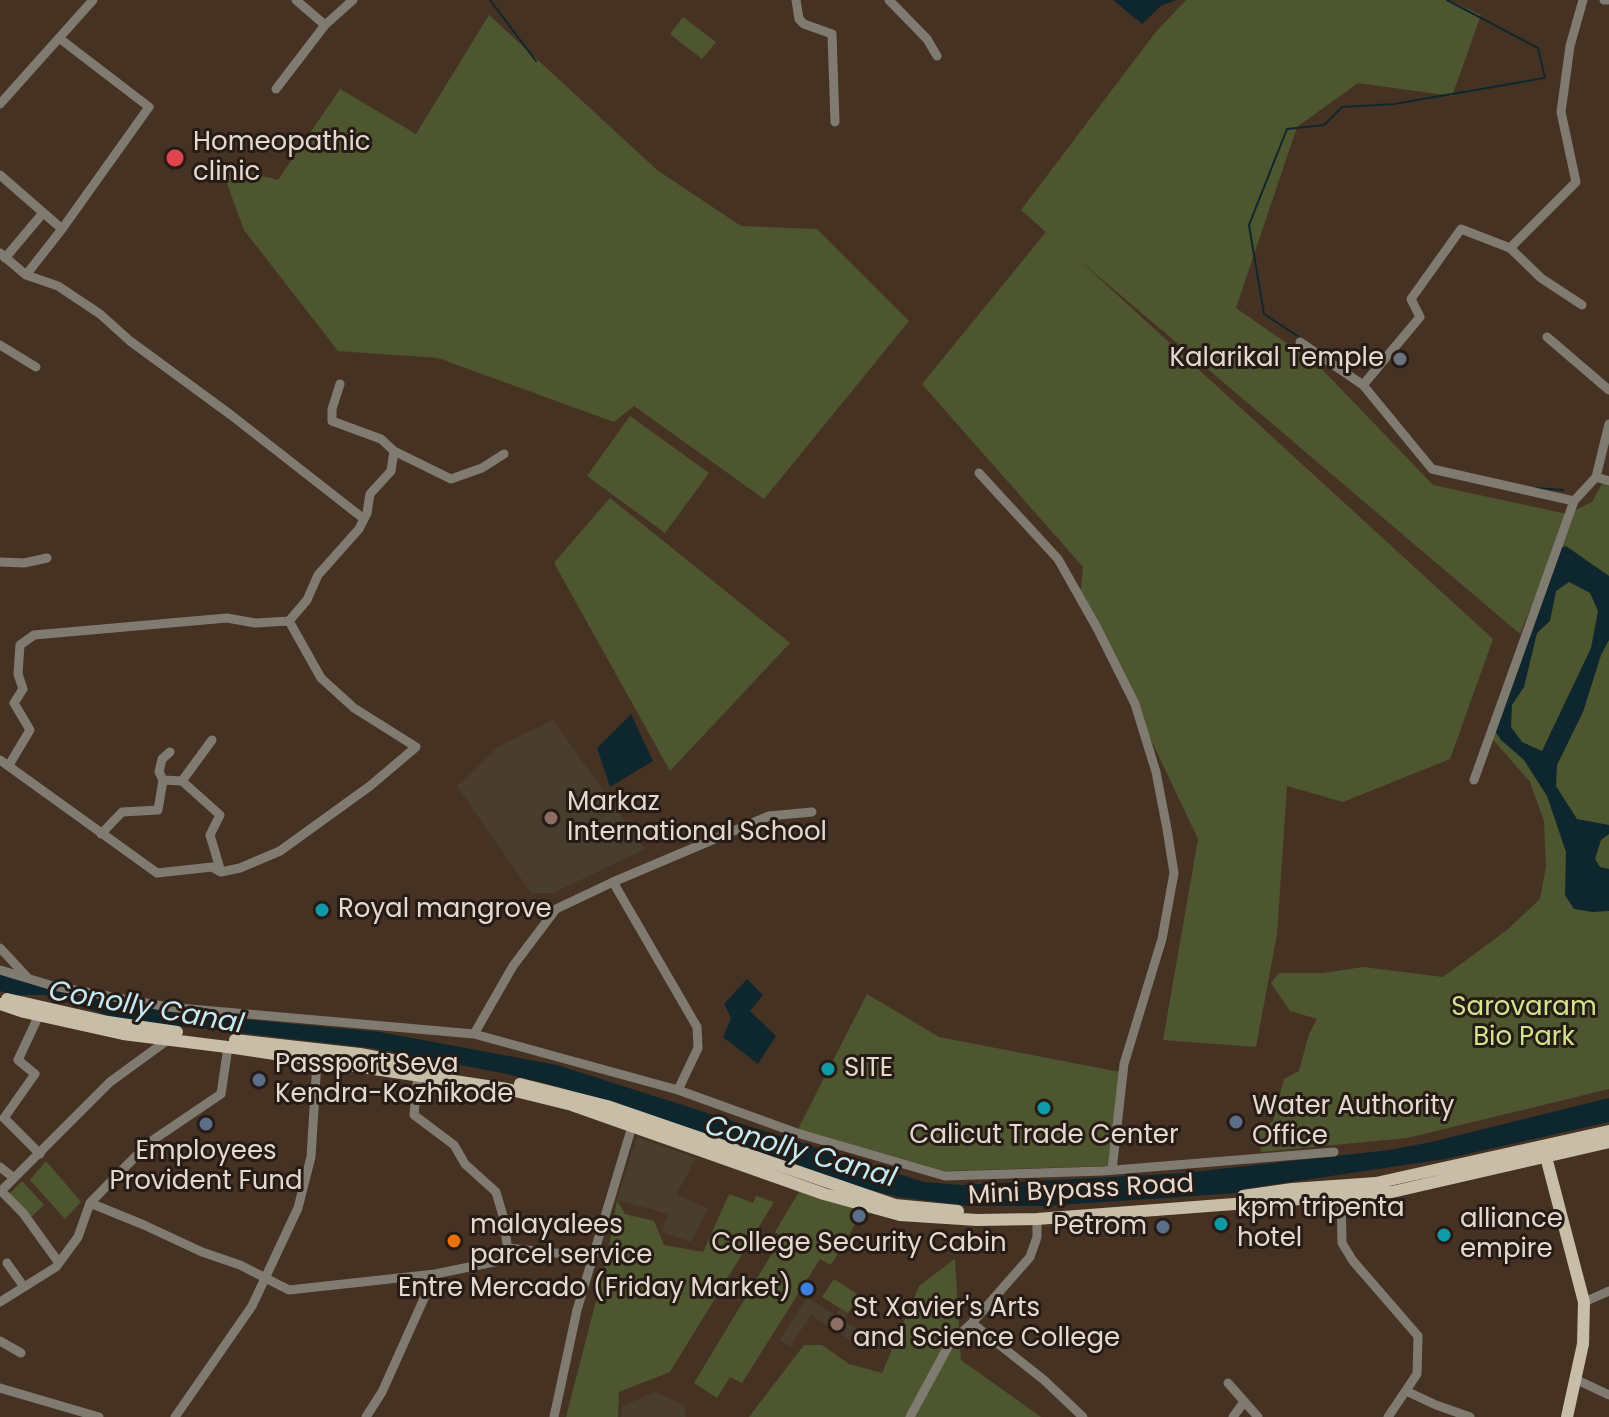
<!DOCTYPE html>
<html>
<head>
<meta charset="utf-8">
<style>
	body { margin:0 }
	canvas { display:block; background:#463223 }
</style>
</head>
<body>
<canvas width="1609" height="1417"></canvas>
<script>
const g = document.querySelector('canvas').getContext('2d');
g.lineJoin = 'round';
function fill(path, color) {
  g.fillStyle = color;
  g.fill(path, 'evenodd');
}
function shape(rows) {
  const path = new Path2D();
  for (const r of rows) {
    path.moveTo(r[0], r[1]);
    for (let i = 2; i < r.length; i += 2) path.lineTo(r[i], r[i + 1]);
  }
  return path;
}
function stroke(path, color, width, dash) {
  g.strokeStyle = color;
  g.lineWidth = width;
  g.lineCap = dash ? 'butt' : 'round';
  g.setLineDash(dash || []);
  g.stroke(path);
}
function write(font, color, halo, rows, align = 'center') {
  g.font = font + ' Poppins,sans-serif';
  g.lineWidth = 6;
  g.setLineDash([]);
  g.textBaseline = 'middle';
  g.strokeStyle = halo;
  g.fillStyle = color;
  for (const [text, x, y, turn = 0] of rows) {
    g.save();
    g.translate(x, y);
    g.rotate((+turn || 0) * Math.PI / 180);
    g.textAlign = isNaN(turn) ? turn : align;
    if (halo) g.strokeText(text, 0, 0);
    g.fillText(text, 0, 0);
    g.restore();
  }
}
fill(shape([
	[553,720,645,849,553,893,531,893,457,786,498,747],
	[637,1137,696,1158,676,1195,708,1208,691,1242,662,1232,668,1214,617,1200],
	[807,1297,835,1315,841,1308,848,1313,843,1320,872,1338,864,1349,811,1315,790,1347,780,1340],
	[655,1392,684,1405,686,1417,621,1417,622,1406]
]), '#493d2d');
fill(shape([
	[1186,0,1449,0,1481,15,1452,96,1358,83,1297,127,1236,308,1318,365,1433,485,1567,514,1592,502,1602,484,1609,486,1609,1089,1407,1138,1261,1152,1259,1132,1273,1121,1284,1079,1299,1071,1309,1034,1317,1019,1290,1011,1271,983,1279,973,1323,973,1363,967,1443,977,1507,930,1540,899,1546,866,1544,821,1530,782,1489,735,1556,544,1520,634,1078,259,1493,639,1450,759,1343,802,1287,786,1277,934,1256,1047,1163,1040,1198,839,1106,645,1080,598,1083,567,922,384,1046,232,1021,210,1155,33],
	[489,15,657,170,741,226,817,229,909,321,764,499,634,406,614,422,438,358,338,351,244,230,226,181,232,168,278,180,340,89,416,134],
	[683,17,716,42,702,59,670,34],
	[630,416,709,473,665,533,587,476],
	[610,498,790,643,670,771,554,563],
	[867,994,939,1037,1120,1072,1110,1166,945,1171,798,1129],
	[46,1161,81,1202,65,1219,30,1180],
	[22,1181,44,1205,30,1218,8,1195],
	[800,1190,863,1211,831,1265,820,1259,742,1383,730,1377,717,1398,694,1383,782,1237,775,1232],
	[729,1194,753,1203,756,1196,774,1202,670,1372,619,1392,618,1417,566,1417,607,1258,617,1200,625,1214,654,1221,664,1245,703,1252],
	[955,1259,961,1360,1041,1417,749,1417,804,1345,822,1345,849,1364,882,1373,919,1286],
	[834,1279,860,1296,848,1313,822,1297]
]), '#4d562e');
fill(shape([
	[1113,0,1177,0,1162,5,1142,24],
	[1566,546,1609,576,1609,640,1601,655,1583,712,1557,765,1556,786,1577,819,1609,825,1609,834,1601,840,1595,859,1600,867,1609,869,1609,911,1593,912,1574,909,1565,895,1566,852,1547,796,1524,760,1501,740,1495,731,1560,548],
	[1569,582,1590,593,1598,611,1591,648,1542,751,1522,742,1511,727,1512,705,1524,687,1537,633,1550,621,1556,591],
	[631,714,653,761,610,787,597,748],
	[0,973,40,986,178,1013,380,1032,557,1065,924,1182,962,1185,1184,1173,1389,1150,1431,1142,1609,1098,1609,1122,1445,1159,1244,1189,1239,1193,1043,1206,969,1206,898,1197,866,1189,560,1087,502,1073,371,1048,119,1019,46,995,12,995,0,991],
	[747,979,763,995,750,1011,776,1036,758,1064,723,1037,731,1018,724,1004]
]), '#0e272e');
stroke(shape([
	[490,0,536,61],
	[1299,337,1264,314,1249,225,1287,129,1324,125,1342,107,1394,104,1545,78,1538,48,1447,0],
	[1536,488,1563,490]
]), '#0e272e', 2);
stroke(shape([
	[296,0,325,25],
	[796,0,799,19,804,24,832,34,835,122],
	[889,0,927,39,937,56],
	[1604,0,1609,0],
	[276,89,325,25,353,0],
	[0,104,93,0],
	[0,175,62,229],
	[1510,248,1541,278,1582,305],
	[0,253,26,275,62,229,149,107,59,38],
	[5,258,43,213],
	[26,275,58,286,100,314,130,341,231,415,364,519],
	[1547,337,1609,390],
	[1300,342,1363,385,1432,469,1574,501,1474,780],
	[0,345,36,367],
	[1363,385,1420,317,1411,299,1461,229,1510,248,1576,182,1561,112,1570,46,1583,0],
	[394,451,451,479,482,468,504,454],
	[979,473,1058,559,1097,628,1135,704,1156,772,1167,829,1174,873,1162,939,1124,1064,1112,1170],
	[1596,477,1609,481],
	[1574,501,1596,477,1609,424],
	[0,562,24,563,47,558],
	[289,621,307,600,318,575,359,529,367,513,370,494,391,471,394,451,381,439,332,421,332,409,340,384],
	[0,760,157,873,212,867,221,872,240,868,280,851,370,786,416,747,354,708,321,678,289,621,255,623,227,618,34,635,20,645,18,674,23,689,14,703,30,730,9,765],
	[163,780,159,772,162,759,170,752],
	[182,781,212,740],
	[101,834,122,812,158,810,163,780,182,781,220,815,210,835,221,872],
	[613,882,769,816,812,812],
	[0,948,28,978],
	[0,970,53,986,168,1007,474,1034,678,1090,797,1133,945,1176,1103,1171,1334,1152],
	[39,1015,18,1060,35,1074,4,1118,40,1154],
	[474,1034,513,966,556,909,613,882,697,1027,698,1048,678,1090],
	[0,1167,14,1178],
	[1,1191,23,1213,59,1263],
	[0,1192,110,1082,169,1039],
	[1341,1193,1342,1243,1353,1261,1418,1336,1417,1374,1388,1417],
	[90,1203,144,1225,202,1252,240,1265,289,1290,435,1274],
	[1037,1219,1037,1237,1030,1257,972,1323,1044,1380,1083,1417],
	[508,1248,592,1257],
	[7,1263,24,1287],
	[0,1302,56,1267,78,1237,90,1203,136,1156,153,1140,221,1094,228,1047],
	[1584,1302,1609,1291],
	[0,1341,21,1353],
	[1575,1379,1609,1395],
	[1228,1383,1258,1417],
	[0,1388,99,1417],
	[1406,1391,1436,1405,1470,1417],
	[175,1417,252,1306,298,1208,311,1157,317,1061],
	[366,1417,382,1392,435,1274,499,1261,508,1251,503,1216,496,1192,465,1164,454,1145,414,1115,418,1074],
	[554,1417,577,1310,633,1123],
	[910,1417,950,1343,972,1323],
	[1233,1417,1244,1402]
]), '#807b70', 9);
stroke(shape([
	[7,999,108,1022,177,1032],
	[0,1004,24,1012,123,1034,235,1048,507,1089,572,1105,824,1194,900,1215,977,1220,1037,1219,1392,1192,1609,1142],
	[235,1040,360,1054,450,1071],
	[520,1084,607,1106,895,1205,958,1211],
	[1546,1157,1584,1302,1583,1344,1567,1417],
	[1243,1196,1292,1189,1376,1183,1609,1131]
]), '#c8bda7', 12);
for (const [x, y, r, color] of [
	[175,158,10,"#e0444e"],
	[1400,359,8,"#6b7280"],
	[551,818,8,"#8d6e63"],
	[322,910,8,"#0f9aa8"],
	[828,1069,8,"#0f9aa8"],
	[259,1080,8,"#5c6f8a"],
	[1044,1108,8,"#0f9aa8"],
	[1236,1122,8,"#5c6f8a"],
	[206,1124,8,"#5c6f8a"],
	[859,1216,8,"#5c6f8a"],
	[1221,1224,8,"#0f9aa8"],
	[1163,1227,8,"#5c6f8a"],
	[1444,1235,8,"#0f9aa8"],
	[454,1241,8,"#e8710a"],
	[807,1289,8,"#3f7fe0"],
	[837,1324,8,"#8d6e63"]
]) {
  const dot = new Path2D();
  dot.arc(x, y, r, 0, 2 * Math.PI);
  g.fillStyle = color;
  g.fill(dot);
  stroke(dot, '#261c15', 3);
}
write('26px', '#e5d8cf', '#261c15', [
	["Homeopathic",193,143],
	["clinic",193,173],
	["Kalarikal Temple",1384,359,"right"],
	["Markaz",567,803],
	["International School",567,833],
	["Royal mangrove",338,910],
	["Passport Seva",275,1065],
	["Kendra-Kozhikode",275,1095],
	["SITE",844,1069],
	["Water Authority",1252,1107],
	["Office",1252,1137],
	["Calicut Trade Center",1044,1136,"center"],
	["Employees",206,1152,"center"],
	["Provident Fund",206,1182,"center"],
	["kpm tripenta",1237,1209],
	["hotel",1237,1239],
	["alliance",1460,1220],
	["empire",1460,1250],
	["malayalees",470,1226],
	["parcel service",470,1256],
	["Petrom",1147,1227,"right"],
	["College Security Cabin",859,1244,"center"],
	["Entre Mercado (Friday Market)",791,1289,"right"],
	["St Xavier's Arts",853,1309],
	["and Science College",853,1339]
], 'left');
write('26px', '#d2e58e', '#261c15', [
	["Sarovaram",1524,1008],
	["Bio Park",1524,1038]
]);
write('26px', '#e5d8cf', '#261c15', [
	["Mini Bypass Road",1081,1191,-3]
]);
write('italic 28px', '#c2eaf7', '#261c15', [
	["Conolly Canal",146,1009,10],
	["Conolly Canal",800,1153,16]
]);
</script>
</body>
</html>
